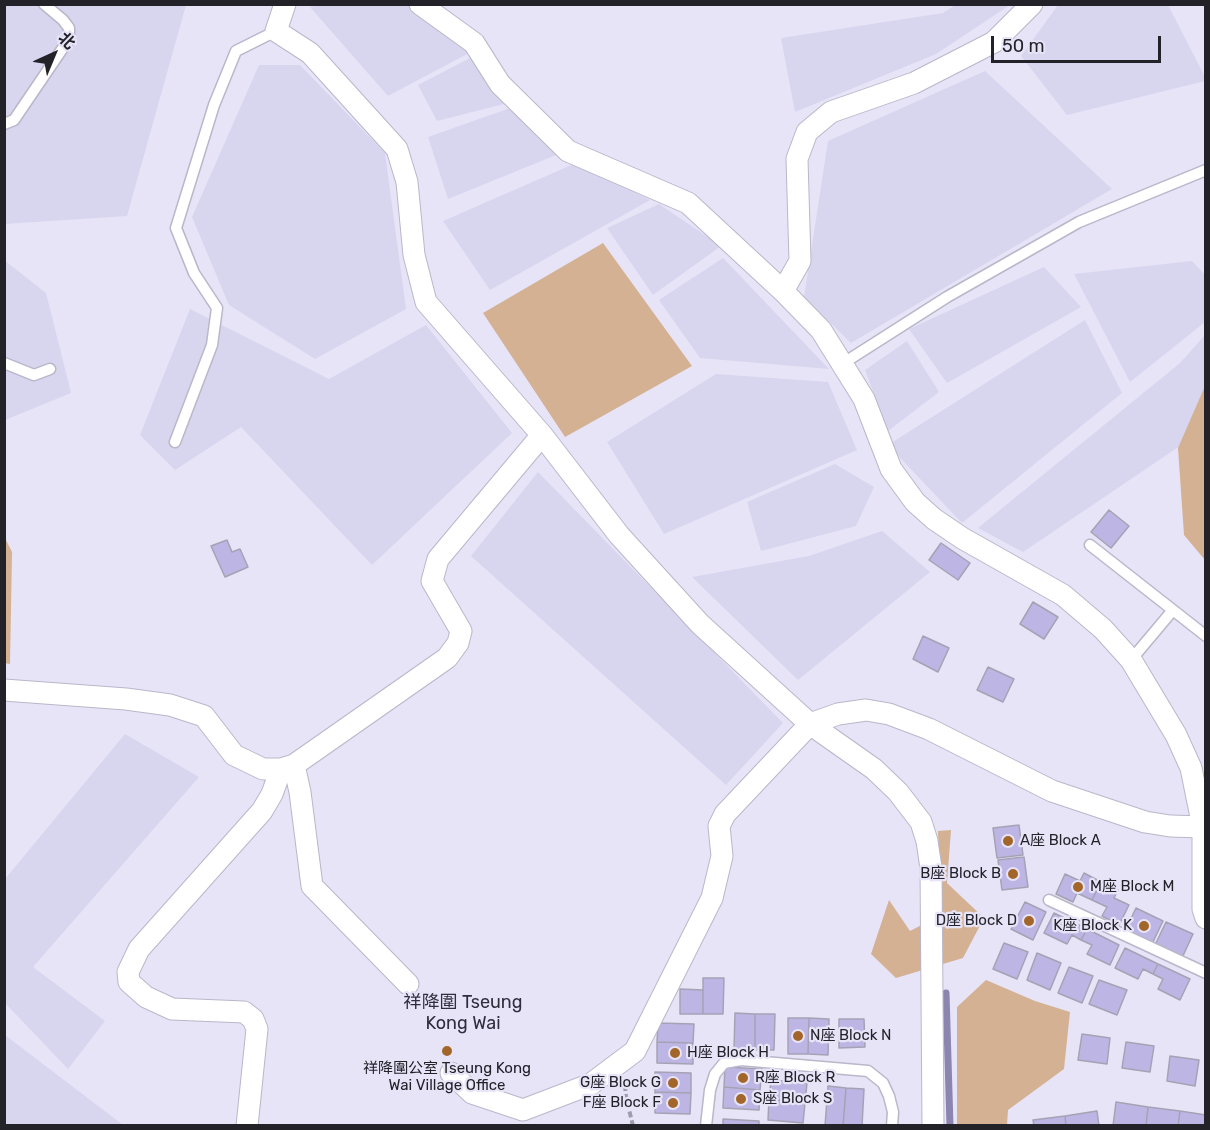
<!DOCTYPE html>
<html>
<head>
<meta charset="utf-8">
<style>
	body { margin:0 }
	#map { position:relative; width:1210px; height:1130px; overflow:hidden; background:#e7e4f8; font-family:Rubik,"Noto Sans SC",sans-serif }
	canvas { display:block }
	.frame { position:absolute; inset:0; border:6px solid #232229; pointer-events:none }
	.north { position:absolute; left:24px; top:24px; width:60px; height:60px; -webkit-text-stroke:4px #e7e4f8; paint-order:stroke; rotate:44deg; font-size:16px; font-weight:700; line-height:24px; text-align:center; color:#232229 }
	.north::after { content:''; display:block; margin:auto; width:21px; height:27px; background:#232229; clip-path:polygon(50% 0,100% 100%,50% 72%,0 100%) }
	.scale { position:absolute; left:991px; top:36px; width:170px; height:27px; box-sizing:border-box; border:3px solid #232229; border-top:0; padding-left:8px; font-size:18px; line-height:21px; white-space:nowrap; color:#232229; -webkit-text-stroke:4px #e7e4f8; paint-order:stroke }
</style>
</head>
<body>
<div id="map">
<canvas width="1210" height="1130"></canvas>
<div class="frame"></div>
<div class="north">北</div>
<div class="scale">50 m</div>
</div>
<script>
const g = document.querySelector('canvas').getContext('2d');
g.lineJoin = 'round';
function fill(path, color) {
  g.fillStyle = color;
  g.fill(path, 'evenodd');
}
function shape(rows) {
  const path = new Path2D();
  for (const r of rows) {
    path.moveTo(r[0], r[1]);
    for (let i = 2; i < r.length; i += 2) path.lineTo(r[i], r[i + 1]);
  }
  return path;
}
function stroke(path, color, width, dash) {
  g.strokeStyle = color;
  g.lineWidth = width;
  g.lineCap = dash ? 'butt' : 'round';
  g.setLineDash(dash || []);
  g.stroke(path);
}
function write(font, color, halo, rows, align = 'center') {
  g.font = font + ' Rubik,"Noto Sans SC",sans-serif';
  g.lineWidth = 4.5;
  g.setLineDash([]);
  g.textBaseline = 'middle';
  g.strokeStyle = halo;
  g.fillStyle = color;
  for (const [text, x, y, turn = 0] of rows) {
    g.save();
    g.translate(x, y);
    g.rotate((+turn || 0) * Math.PI / 180);
    g.textAlign = isNaN(turn) ? turn : align;
    if (halo) g.strokeText(text, 0, 0);
    g.fillText(text, 0, 0);
    g.restore();
  }
}
fill(shape([
	[325,4,416,5,469,53,388,96,310,7],
	[957,4,1010,5,936,54,795,112,781,38,943,13],
	[5,5,186,5,127,216,5,224],
	[1058,5,1168,5,1205,77,1205,81,1067,115,1021,56],
	[476,55,508,103,437,121,418,85],
	[259,65,300,65,385,153,406,309,315,359,229,305,192,217],
	[985,71,1112,189,851,343,804,297,828,141],
	[513,107,556,155,448,199,428,137],
	[576,163,650,200,490,290,443,221],
	[659,204,721,246,653,295,607,228],
	[723,258,829,369,700,358,659,300],
	[4,260,46,293,71,393,5,420],
	[1192,261,1205,275,1205,322,1130,382,1074,274],
	[1044,267,1081,307,947,383,909,329],
	[190,309,329,379,426,325,512,433,372,565,241,427,175,470,140,435],
	[1085,320,1122,393,962,523,888,445],
	[1205,335,1205,429,1023,552,978,528,1180,363],
	[907,341,939,392,888,431,865,370],
	[716,374,828,382,857,450,664,534,607,442],
	[835,464,874,487,856,526,761,551,747,502],
	[538,472,783,723,726,785,471,556],
	[882,531,930,572,798,680,692,577,809,556],
	[125,734,199,777,33,967,105,1021,68,1069,5,1003,5,879],
	[5,1035,123,1125,5,1125]
]), '#d8d5ef');
fill(shape([
	[603,243,692,366,565,437,483,313],
	[1205,386,1205,560,1184,535,1178,448],
	[5,538,12,552,10,664,4,663],
	[951,830,947,883,984,918,963,958,896,978,871,954,889,900,910,931,941,915,938,831],
	[986,980,1035,1001,1070,1012,1064,1069,1008,1110,1007,1125,957,1125,957,1007]
]), '#d4b193');
stroke(shape([
	[946,993,950,1126]
]), '#8b85b0', 7);
const building = shape([
	[1109,510,1129,526,1111,548,1091,532,1109,510],
	[227,540,232,552,240,549,248,567,225,577,211,546,227,540],
	[941,543,970,563,958,580,929,560,941,543],
	[1033,602,1058,617,1044,639,1020,624,1033,602],
	[923,636,949,648,938,672,913,659,923,636],
	[988,667,1014,679,1003,702,977,690,988,667],
	[1019,825,1023,855,997,858,993,828,1019,825],
	[1024,857,1028,887,1002,890,998,860,1024,857],
	[1084,873,1101,882,1092,900,1077,893,1073,902,1056,894,1065,874,1080,881,1084,873],
	[1101,882,1118,890,1114,898,1129,905,1119,925,1102,916,1107,907,1092,900,1101,882],
	[1025,902,1046,912,1033,940,1011,929,1025,902],
	[1136,908,1163,921,1152,944,1125,931,1136,908],
	[1054,913,1087,929,1081,940,1072,935,1067,944,1044,933,1054,913],
	[1166,922,1193,934,1182,958,1155,945,1166,922],
	[1087,929,1119,945,1110,965,1087,954,1092,945,1081,940,1087,929],
	[1004,943,1028,952,1017,979,993,969,1004,943],
	[1125,948,1158,964,1153,974,1143,969,1138,979,1115,968,1125,948],
	[1037,953,1061,963,1050,990,1027,980,1037,953],
	[1158,964,1190,979,1180,1000,1158,989,1163,979,1153,974,1158,964],
	[1069,967,1093,976,1082,1003,1058,993,1069,967],
	[703,978,724,978,723,1014,703,1014,703,978],
	[1099,980,1127,990,1117,1015,1089,1004,1099,980],
	[680,989,703,990,703,1014,680,1014,680,989],
	[735,1013,755,1014,755,1050,734,1049,735,1013],
	[755,1014,775,1014,774,1050,755,1050,755,1014],
	[788,1018,809,1018,808,1054,788,1054,788,1018],
	[809,1018,829,1019,828,1055,808,1054,809,1018],
	[839,1019,864,1019,865,1047,839,1048,839,1019],
	[658,1023,694,1024,693,1043,657,1042,658,1023],
	[1082,1034,1110,1038,1107,1064,1078,1060,1082,1034],
	[657,1042,693,1043,693,1064,657,1063,657,1042],
	[1126,1042,1154,1046,1150,1072,1122,1068,1126,1042],
	[1170,1056,1199,1060,1195,1086,1167,1081,1170,1056],
	[725,1067,762,1069,760,1090,724,1087,725,1067],
	[655,1072,691,1073,691,1093,655,1092,655,1072],
	[771,1080,807,1083,805,1103,769,1099,771,1080],
	[828,1086,846,1088,843,1126,825,1126,828,1086],
	[724,1087,760,1090,759,1110,723,1108,724,1087],
	[846,1088,864,1089,862,1126,843,1126,846,1088],
	[655,1092,691,1093,690,1114,655,1113,655,1092],
	[769,1099,805,1103,803,1123,768,1120,769,1099],
	[1116,1102,1148,1107,1146,1126,1113,1126,1116,1102],
	[1148,1107,1180,1111,1178,1126,1146,1126,1148,1107],
	[1097,1111,1099,1126,1066,1126,1065,1116,1097,1111],
	[1180,1111,1206,1115,1206,1126,1178,1126,1180,1111],
	[1065,1116,1066,1126,1034,1126,1033,1120,1065,1116],
	[723,1119,759,1121,759,1126,723,1126,723,1119]
]);
fill(building, '#bdb6e4');
stroke(building, '#a5a2b4', 1.5);
const lane = shape([
	[4,124,14,120,69,39,69,28,63,20,44,4],
	[4,363,34,375,50,369],
	[842,364,947,297,1079,222,1206,170],
	[175,442,212,345,217,308,194,273,176,228,214,105,236,51,276,31],
	[1090,545,1206,636],
	[1131,660,1173,610],
	[1049,900,1206,973],
	[706,1126,710,1090,715,1074,724,1063,741,1060,868,1071,883,1083,889,1096,893,1112,892,1126]
]);
const street = shape([
	[285,4,276,31,310,53,397,149,407,182,414,255,426,302,542,435,619,535,700,624,810,724,874,769,898,792,921,822,927,841,931,868,933,1126],
	[420,4,474,43,500,84,568,151,688,203,783,291,821,330,864,399,891,469,915,502,934,519,962,538,1063,595,1103,629,1131,660,1176,735,1191,768,1203,827,1203,909,1206,918],
	[783,291,800,261,797,159,807,132,831,112,914,83,994,42,1032,4],
	[4,690,126,699,170,705,204,716,234,755,263,769,281,769,294,765,447,658,458,643,461,631,432,581,438,559,542,435],
	[294,765,300,792,312,886,408,984],
	[451,1073,472,1093,523,1110,591,1084,635,1051,712,898,722,856,719,826,725,814,810,724,838,714,866,710,889,714,929,729,1052,791,1145,822,1170,826,1203,827],
	[247,1126,257,1029,253,1019,244,1012,172,1009,146,997,129,982,128,972,139,949,262,811,272,794,281,769]
]);
stroke(lane, '#b9b7c9', 13);
stroke(street, '#b9b7c9', 23);
stroke(shape([
	[625,1085,626,1097,633,1126]
]), '#9f9dac', 4, [6, 3]);
stroke(lane, '#fff', 10);
stroke(street, '#fff', 21);
for (const [x, y, r, color] of [
	[1008,841,6,"#a3662a"],
	[1013,874,6,"#a3662a"],
	[1078,887,6,"#a3662a"],
	[1029,921,6,"#a3662a"],
	[1144,926,6,"#a3662a"],
	[798,1036,6,"#a3662a"],
	[447,1051,6,"#a3662a"],
	[675,1053,6,"#a3662a"],
	[743,1078,6,"#a3662a"],
	[673,1083,6,"#a3662a"],
	[741,1099,6,"#a3662a"],
	[673,1103,6,"#a3662a"]
]) {
  const dot = new Path2D();
  dot.arc(x, y, r, 0, 2 * Math.PI);
  g.fillStyle = color;
  g.fill(dot);
  stroke(dot, '#e7e4f8', 2);
}
write('15px', '#232229', '#e7e4f8', [
	["A座 Block A",1020,841],
	["B座 Block B",1001,874,"right"],
	["M座 Block M",1090,887],
	["D座 Block D",1017,921,"right"],
	["K座 Block K",1132,926,"right"],
	["N座 Block N",810,1036],
	["H座 Block H",687,1053],
	["祥降圍公室 Tseung Kong",447,1069,"center"],
	["Wai Village Office",447,1086,"center"],
	["R座 Block R",755,1078],
	["G座 Block G",661,1083,"right"],
	["S座 Block S",753,1099],
	["F座 Block F",661,1103,"right"]
], 'left');
write('18px', '#302e3d', '#e7e4f8', [
	["祥降圍 Tseung",463,1003],
	["Kong Wai",463,1024]
]);
</script>
</body>
</html>
